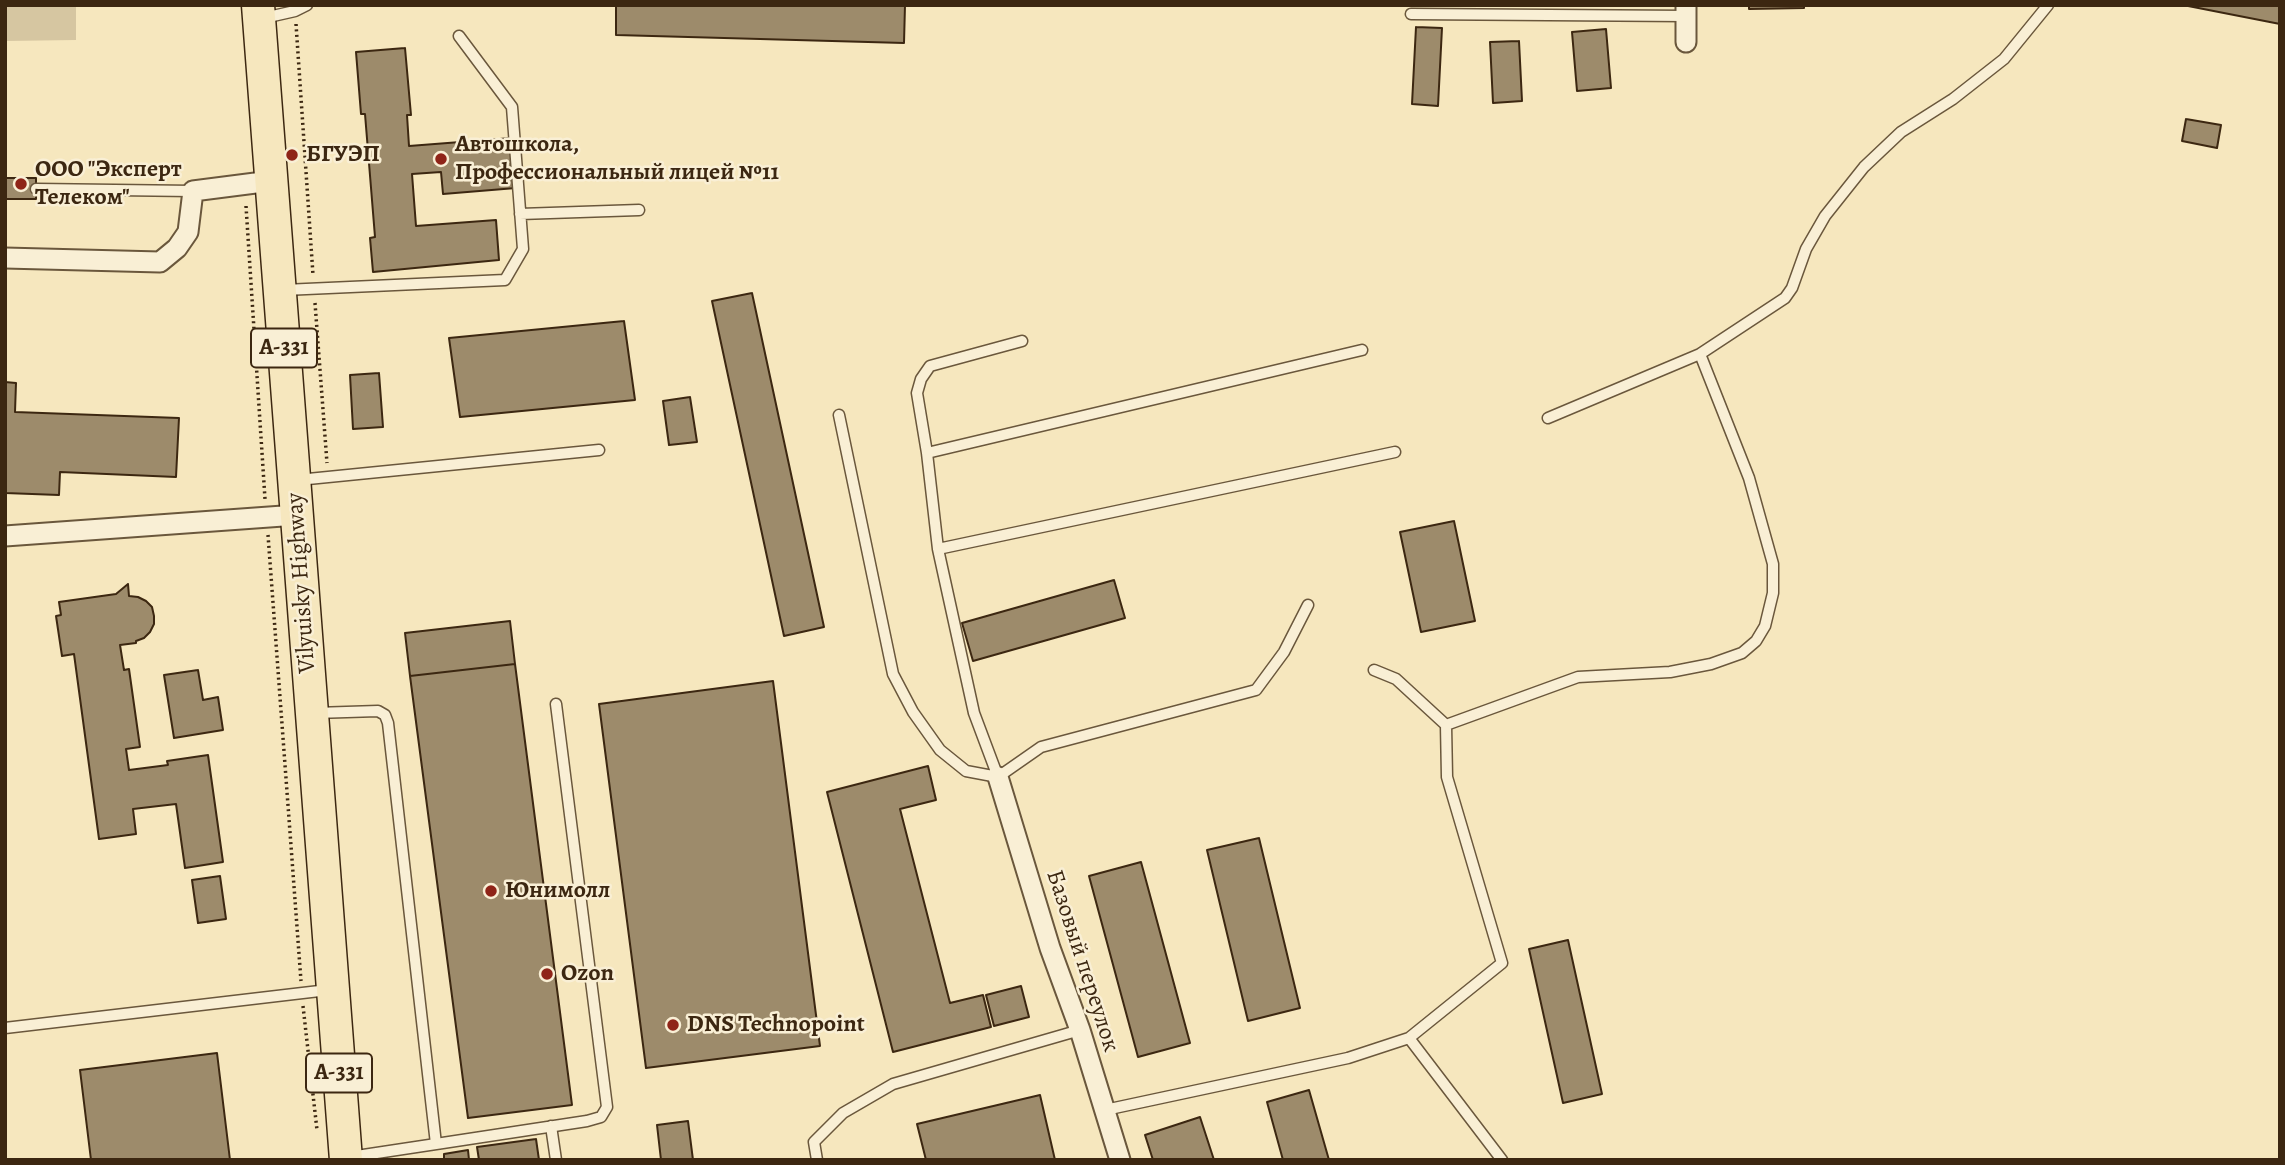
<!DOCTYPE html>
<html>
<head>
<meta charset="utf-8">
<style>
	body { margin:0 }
	#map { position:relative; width:2285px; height:1165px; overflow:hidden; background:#f6e7be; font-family:Alegreya,serif }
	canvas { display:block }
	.frame { position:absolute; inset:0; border:7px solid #3c2711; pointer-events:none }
</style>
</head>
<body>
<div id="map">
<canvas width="2285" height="1165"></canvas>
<div class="frame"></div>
</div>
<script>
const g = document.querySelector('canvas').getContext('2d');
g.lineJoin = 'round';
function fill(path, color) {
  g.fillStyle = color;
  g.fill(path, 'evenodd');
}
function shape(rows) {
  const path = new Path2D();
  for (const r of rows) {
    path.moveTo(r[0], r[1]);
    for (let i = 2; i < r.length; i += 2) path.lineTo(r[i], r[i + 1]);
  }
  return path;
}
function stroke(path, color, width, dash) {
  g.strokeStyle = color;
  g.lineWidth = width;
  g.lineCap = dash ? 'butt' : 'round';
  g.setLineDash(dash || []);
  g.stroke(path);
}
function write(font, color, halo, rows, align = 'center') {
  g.font = font + ' Alegreya,serif';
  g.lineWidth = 5;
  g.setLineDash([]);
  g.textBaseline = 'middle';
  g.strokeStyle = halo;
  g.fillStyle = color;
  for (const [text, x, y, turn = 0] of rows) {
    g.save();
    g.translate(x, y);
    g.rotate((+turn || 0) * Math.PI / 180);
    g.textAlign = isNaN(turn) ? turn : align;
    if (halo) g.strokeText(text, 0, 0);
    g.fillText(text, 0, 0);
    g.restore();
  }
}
fill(shape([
	[5,5,76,5,76,40,5,41]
]), '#d6c6a1');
const building = shape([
	[616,5,905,5,904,43,616,35,616,5],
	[1749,5,1804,5,1804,8,1749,9,1749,5],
	[2183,5,2280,5,2280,24,2183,5],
	[1416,27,1442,28,1438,106,1412,104,1416,27],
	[1606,29,1611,88,1577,91,1572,32,1606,29],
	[1519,41,1522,101,1493,103,1490,42,1519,41],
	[405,48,411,115,407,115,409,146,512,138,516,188,443,194,441,172,412,174,416,226,496,220,499,260,373,272,370,238,375,237,365,114,361,114,356,52,405,48],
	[2186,119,2221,125,2217,148,2182,141,2186,119],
	[5,178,36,178,36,199,5,199,5,178],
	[752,293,824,627,784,636,712,301,752,293],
	[624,321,635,400,460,417,449,338,624,321],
	[379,373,383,427,353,429,350,375,379,373],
	[5,382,16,383,15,412,179,418,176,477,60,472,59,495,5,493,5,382],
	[690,397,697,442,669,445,663,401,690,397],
	[1454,521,1475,621,1421,632,1400,532,1454,521],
	[1114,580,1125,618,973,661,962,623,1114,580],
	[128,584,129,596,138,597,146,601,152,607,154,616,154,624,150,632,144,638,136,641,136,643,120,645,124,670,129,669,140,747,126,749,129,770,168,765,167,761,208,755,223,862,185,868,176,804,133,809,136,834,99,839,74,654,62,656,56,616,61,615,59,602,116,594,128,584],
	[510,621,515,664,410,676,405,633,510,621],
	[515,664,572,1105,468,1118,410,676,515,664],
	[198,670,203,700,218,697,223,730,174,738,164,675,198,670],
	[773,681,820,1046,646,1068,599,704,773,681],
	[928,766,936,800,900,809,950,1003,983,995,991,1027,893,1052,827,792,928,766],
	[1259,838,1300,1008,1248,1021,1207,850,1259,838],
	[1141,862,1190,1043,1138,1057,1089,876,1141,862],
	[220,876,226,919,198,923,192,880,220,876],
	[1568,940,1602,1094,1563,1103,1529,949,1568,940],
	[1021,986,1029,1017,994,1026,986,995,1021,986],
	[217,1053,230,1160,91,1160,80,1070,217,1053],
	[1309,1090,1329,1160,1283,1160,1267,1102,1309,1090],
	[1040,1095,1055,1160,926,1160,917,1124,1040,1095],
	[1200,1117,1214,1160,1153,1160,1145,1135,1200,1117],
	[688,1121,693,1160,661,1160,657,1125,688,1121],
	[536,1139,539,1160,479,1160,477,1147,536,1139],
	[468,1150,469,1160,444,1160,444,1154,468,1150]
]);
fill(building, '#9d8b6b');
stroke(building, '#3c2711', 2);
const service = shape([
	[1411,14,1686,16],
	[264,18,295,11,307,5],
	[36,189,193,191],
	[520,214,639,210],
	[284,290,505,280,523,249,512,107,459,36],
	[839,415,893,674,913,712,940,750,966,771,998,777,1041,747,1256,690,1284,652,1308,605],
	[1548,418,1700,354,1785,298,1792,288,1806,249,1825,216,1864,167,1901,132,1953,99,2004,59,2048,5],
	[927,453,1362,350],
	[298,480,599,450],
	[938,549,1395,452],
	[1374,670,1396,679,1446,725,1447,777,1502,963,1409,1038,1502,1160],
	[315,713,378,711,385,715,388,723,436,1144,350,1157],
	[1446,725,1578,677,1670,672,1711,664,1742,653,1756,641,1765,626,1773,593,1773,564,1749,478,1700,354],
	[998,777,974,713,938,549,927,453,917,393,921,379,930,366,1022,341],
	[5,1028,328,990],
	[1105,1110,1348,1058,1409,1038],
	[551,1126,556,1160],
	[436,1144,587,1121,601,1117,607,1107,556,704],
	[817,1160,814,1142,843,1113,893,1084,1080,1030]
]);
const minor = shape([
	[1686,42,1686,5],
	[5,258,160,262,177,248,188,232,193,191,271,181],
	[5,536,297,515],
	[998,777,1050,948,1080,1030,1120,1160]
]);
const primary = shape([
	[258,5,346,1160]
]);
stroke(service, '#6a573c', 13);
stroke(minor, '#6a573c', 23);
stroke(primary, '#3c2711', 35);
stroke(shape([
	[296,24,313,275],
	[246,206,265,499],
	[315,303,327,463],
	[268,535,301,981],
	[303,1006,317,1130]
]), '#3c2711', 3.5, [2, 3.5]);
stroke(service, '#f9efd5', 10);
stroke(minor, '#f9efd5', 19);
stroke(primary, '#f6e7be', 32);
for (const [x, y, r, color] of [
	[292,155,7,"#8f2418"],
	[441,159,7,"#8f2418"],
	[21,184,7,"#8f2418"],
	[491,891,7,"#8f2418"],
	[547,974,7,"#8f2418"],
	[673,1025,7,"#8f2418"]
]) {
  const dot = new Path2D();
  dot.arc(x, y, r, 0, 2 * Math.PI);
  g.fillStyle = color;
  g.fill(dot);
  stroke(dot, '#f9efd5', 2.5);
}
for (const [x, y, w] of [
	[284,348,66],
	[339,1073,66]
]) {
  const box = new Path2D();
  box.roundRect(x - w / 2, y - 19.5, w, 39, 5);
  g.fillStyle = '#f9efd5';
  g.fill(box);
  stroke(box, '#3c2711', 2);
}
write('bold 23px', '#3c2711', null, [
	["А-331",284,348],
	["А-331",339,1073]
]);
write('bold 24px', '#3c2711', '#f9efd5', [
	["Автошкола,",455,145],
	["Профессиональный лицей №11",455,173],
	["БГУЭП",306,155],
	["ООО \"Эксперт",35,170],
	["Телеком\"",35,198],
	["Юнимолл",505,891],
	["Ozon",561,974],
	["DNS Technopoint",687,1025]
], 'left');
write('24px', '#3c2711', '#f9efd5', [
	["Vilyuisky Highway",302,583,-94],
	["Базовый переулок",1082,961,72]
]);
</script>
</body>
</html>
